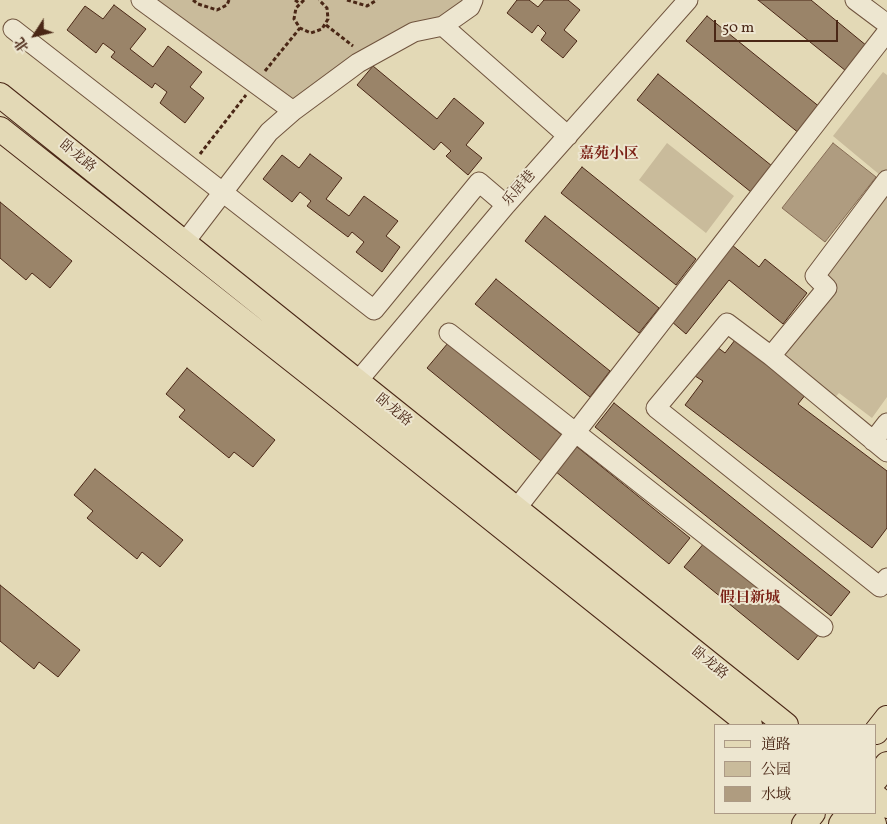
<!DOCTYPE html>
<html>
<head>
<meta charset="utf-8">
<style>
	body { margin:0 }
	#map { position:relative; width:887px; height:824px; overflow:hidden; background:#e3d9b6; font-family:Vollkorn,"Noto Serif SC",serif }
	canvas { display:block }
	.legend { position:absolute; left:714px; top:724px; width:162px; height:90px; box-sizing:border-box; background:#ede6d0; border:1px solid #ac9a86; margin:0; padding:6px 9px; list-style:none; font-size:15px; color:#4a2716 }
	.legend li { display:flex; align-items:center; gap:10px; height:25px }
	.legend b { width:25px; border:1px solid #ac9a86 }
	.north { position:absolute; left:10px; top:10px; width:50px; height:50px; -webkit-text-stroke:4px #ede6d0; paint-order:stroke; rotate:235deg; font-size:14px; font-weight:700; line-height:20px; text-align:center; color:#4a2716 }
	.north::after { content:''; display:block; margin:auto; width:18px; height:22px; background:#4a2716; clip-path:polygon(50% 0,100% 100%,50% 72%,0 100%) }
	.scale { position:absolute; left:714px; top:20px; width:124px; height:22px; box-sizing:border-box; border:2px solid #4a2716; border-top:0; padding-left:6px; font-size:15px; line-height:18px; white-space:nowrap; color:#4a2716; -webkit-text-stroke:4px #ede6d0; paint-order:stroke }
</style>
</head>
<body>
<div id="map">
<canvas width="887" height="824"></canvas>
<ul class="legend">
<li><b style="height:6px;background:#e3d9b6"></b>道路</li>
<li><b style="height:14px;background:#c9bb9b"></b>公园</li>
<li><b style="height:14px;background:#af9c80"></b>水域</li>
</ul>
<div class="north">北</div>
<div class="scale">50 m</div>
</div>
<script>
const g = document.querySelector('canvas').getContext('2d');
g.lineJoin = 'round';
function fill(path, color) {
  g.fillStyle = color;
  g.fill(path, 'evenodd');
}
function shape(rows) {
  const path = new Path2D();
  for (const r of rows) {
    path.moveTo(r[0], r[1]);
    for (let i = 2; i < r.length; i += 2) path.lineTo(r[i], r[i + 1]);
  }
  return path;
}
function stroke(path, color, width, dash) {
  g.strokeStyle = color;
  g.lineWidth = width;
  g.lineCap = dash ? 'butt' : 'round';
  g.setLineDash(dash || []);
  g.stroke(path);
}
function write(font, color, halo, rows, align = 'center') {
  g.font = font + ' Vollkorn,"Noto Serif SC",serif';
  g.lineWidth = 4;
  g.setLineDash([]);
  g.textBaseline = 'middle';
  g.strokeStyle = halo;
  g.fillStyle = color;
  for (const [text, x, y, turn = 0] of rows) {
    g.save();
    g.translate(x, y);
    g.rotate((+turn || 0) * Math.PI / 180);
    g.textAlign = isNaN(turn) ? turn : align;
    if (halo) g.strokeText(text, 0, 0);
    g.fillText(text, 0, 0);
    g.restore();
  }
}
fill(shape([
	[141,0,473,0,414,32,293,111],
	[883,72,887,75,887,397,872,418,839,393,829,404,771,356,827,288,815,276,886,180,833,136],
	[667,143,734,196,706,233,639,180]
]), '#c9bb9b');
const water = shape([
	[833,143,876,177,825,242,782,208,833,143]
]);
fill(water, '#af9c80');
stroke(water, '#876d56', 1);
const building = shape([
	[517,0,529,0,538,7,544,0,568,0,580,10,564,30,577,41,563,58,541,40,546,33,538,25,532,33,507,13,517,0],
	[758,0,811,0,867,46,846,71,758,0],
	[114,5,146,29,130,49,153,67,168,46,202,72,190,87,204,98,185,123,160,103,167,92,155,83,152,88,111,57,115,52,103,43,96,53,67,30,85,6,103,19,114,5],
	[707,16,821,108,800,134,686,41,707,16],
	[373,66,437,119,454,98,484,123,466,145,482,158,468,175,446,156,451,151,441,142,434,150,357,85,373,66],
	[658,74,772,166,751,192,637,100,658,74],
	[310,154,342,178,326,199,349,216,364,196,398,221,386,236,400,247,382,272,356,252,364,242,352,232,348,237,307,206,311,201,300,192,292,202,263,179,282,155,299,168,310,154],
	[582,167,696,259,676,285,561,193,582,167],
	[0,202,72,261,50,288,32,273,26,280,0,258,0,202],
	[545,216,659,308,639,333,525,241,545,216],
	[732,245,759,267,765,259,807,293,783,324,729,280,686,334,671,321,732,245],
	[496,279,610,371,590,397,475,304,496,279],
	[735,340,806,394,798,404,887,471,887,528,872,548,685,405,703,381,695,376,717,347,725,353,735,340],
	[448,343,562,435,541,461,427,368,448,343],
	[187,368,275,440,253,467,234,452,229,458,179,417,185,410,166,394,187,368],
	[614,403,850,592,831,616,595,427,614,403],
	[576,446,690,538,669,564,555,471,576,446],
	[95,469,183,540,160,567,142,552,137,559,87,518,93,511,74,495,95,469],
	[705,542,819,634,798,660,684,567,705,542],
	[0,585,80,650,58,677,39,662,34,669,0,641,0,585]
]);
fill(building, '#9a8469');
stroke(building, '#4a2716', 1);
const minor = shape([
	[141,0,293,111],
	[855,0,887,24],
	[443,26,568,136],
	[13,29,374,310,479,182,506,205],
	[184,243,269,132,293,111,358,63,414,32,443,26,470,7,473,0],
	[449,333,823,627],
	[771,356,827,288,815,276,887,180],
	[357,382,506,205,688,0],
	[873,441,887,423],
	[887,452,771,356,727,323,656,408,880,587,887,578],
	[516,509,887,32]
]);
const major = shape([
	[0,95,786,725],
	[0,129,342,399,750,725],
	[876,732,887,718],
	[876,779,887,764],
	[876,797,887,806],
	[860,813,874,824],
	[804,824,813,813],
	[841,824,849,813]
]);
stroke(minor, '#70543e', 21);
stroke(major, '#4a2716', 26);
stroke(shape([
	[193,0,198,4,217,10,227,5,229,0],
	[295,0,299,3],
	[304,0,296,8,294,19,300,28,311,33,322,29,328,19,327,8,319,0],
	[347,0,367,6,377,0],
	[326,25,353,46],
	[265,71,300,28],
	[200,154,246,95]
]), '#4a2716', 3, [4, 2.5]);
stroke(minor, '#ede6d0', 19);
stroke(major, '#e3d9b6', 24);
write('14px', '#4a2716', '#ede6d0', [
	["卧龙路",77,157,39],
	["乐居巷",520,189,-49],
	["卧龙路",393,411,39],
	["卧龙路",709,664,39]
]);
write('bold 15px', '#7a1f14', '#ede6d0', [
	["嘉苑小区",609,155],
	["假日新城",750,599]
]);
</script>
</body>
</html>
